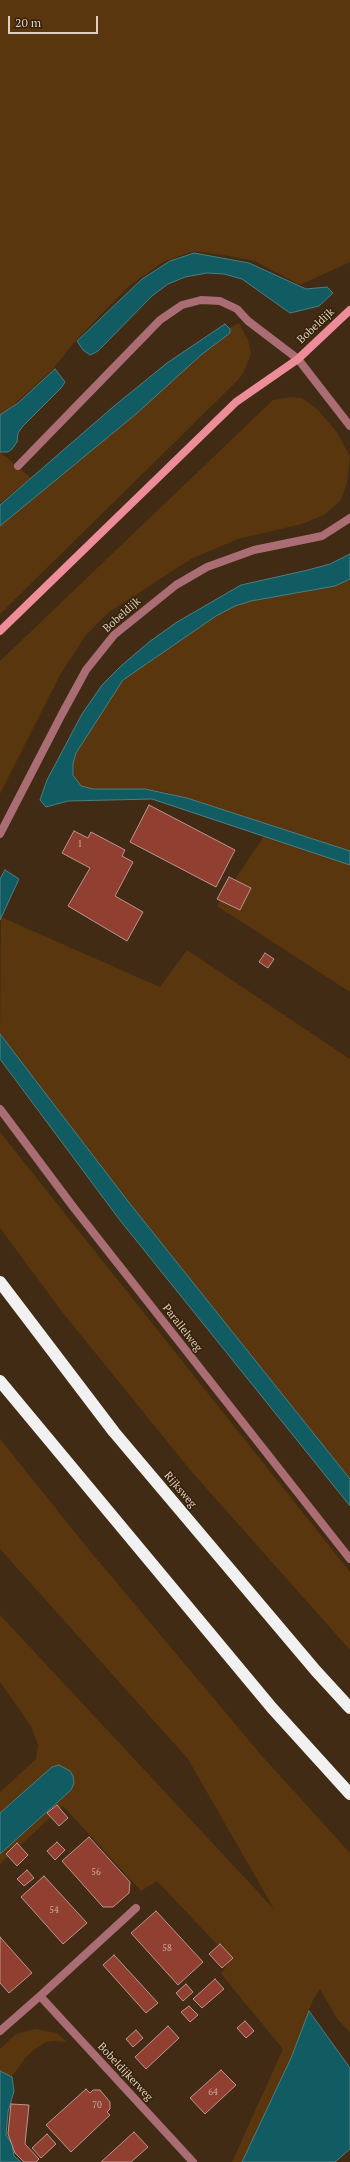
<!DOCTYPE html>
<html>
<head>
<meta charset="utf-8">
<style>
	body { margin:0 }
	#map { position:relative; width:350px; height:2162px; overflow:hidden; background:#412b14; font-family:"PT Serif",serif }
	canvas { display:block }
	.scale { position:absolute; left:8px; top:16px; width:90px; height:18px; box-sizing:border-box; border:2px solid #decfc2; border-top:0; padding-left:5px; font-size:12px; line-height:14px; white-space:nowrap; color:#decfc2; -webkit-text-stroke:3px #372109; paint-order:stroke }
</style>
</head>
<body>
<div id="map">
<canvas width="350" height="2162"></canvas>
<div class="scale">20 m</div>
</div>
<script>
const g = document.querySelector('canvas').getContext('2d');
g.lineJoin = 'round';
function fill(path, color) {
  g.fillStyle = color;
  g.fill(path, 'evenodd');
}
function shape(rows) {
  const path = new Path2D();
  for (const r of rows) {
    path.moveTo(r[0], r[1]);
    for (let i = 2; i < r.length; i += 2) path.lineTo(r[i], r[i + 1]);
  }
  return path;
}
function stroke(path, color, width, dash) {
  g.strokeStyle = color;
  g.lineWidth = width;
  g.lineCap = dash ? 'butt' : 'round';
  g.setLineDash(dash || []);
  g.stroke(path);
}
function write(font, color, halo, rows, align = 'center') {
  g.font = font + ' "PT Serif",serif';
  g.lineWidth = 3;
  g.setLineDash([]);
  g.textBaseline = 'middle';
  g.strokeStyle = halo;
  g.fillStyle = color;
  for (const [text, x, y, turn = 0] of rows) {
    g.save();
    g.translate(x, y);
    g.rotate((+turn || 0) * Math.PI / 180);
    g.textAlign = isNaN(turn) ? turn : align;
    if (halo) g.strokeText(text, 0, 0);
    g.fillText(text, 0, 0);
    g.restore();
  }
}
fill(shape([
	[0,0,350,0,350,262,300,285,255,261,223,255,194,251,163,262,129,286,77,339,52,370,0,417],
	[239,323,248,340,251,353,244,372,238,380,0,614,0,526,136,414,201,355,230,333,229,328],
	[291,397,302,398,317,409,336,431,350,456,347,483,341,500,324,515,302,524,238,539,191,559,109,612,86,635,60,675,0,794,0,661,273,400],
	[0,452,31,478,0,503],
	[350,579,350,851,165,792,145,789,93,789,81,786,75,779,73,764,76,753,123,680,216,616,235,606,251,601,335,586],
	[264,836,350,865,350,992,217,906],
	[1,917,160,987,187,950,350,1059,350,1479,127,1200,0,1034],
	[0,1132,350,1572,350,1650,191,1471,63,1313,0,1228],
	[0,1439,90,1551,262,1756,350,1853,350,2032,338,2020,320,1989,312,2002,291,2058,242,2162,232,2162,283,2049,221,1974,231,1959,157,1881,141,1891,63,1806,0,1864,0,1854,71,1790,52,1767,0,1813,0,1792,36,1759,38,1745,31,1726,0,1682,0,1615,274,1909,188,1759,0,1549],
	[35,2029,57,2033,67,2042,54,2041,46,2042,35,2049,25,2058,12,2077,0,2071,0,2049,16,2034]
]), '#59360d');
const water = shape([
	[194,253,249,263,306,289,327,287,333,293,319,306,290,313,242,279,224,274,207,273,185,277,168,284,152,296,98,351,90,355,83,350,77,341,142,279,170,261,194,253],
	[225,324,230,329,230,333,201,355,136,414,0,526,0,505,113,407,167,363,225,324],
	[55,369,65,382,61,388,22,427,18,433,17,442,12,449,8,452,0,452,0,415,18,403,55,369],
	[350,554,350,579,348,580,335,586,251,601,235,606,216,616,123,680,76,753,73,764,73,775,81,786,93,789,145,789,187,798,350,851,350,865,152,799,68,801,46,807,40,800,47,780,82,714,102,685,121,666,149,642,177,622,241,585,308,570,330,564,350,554],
	[5,870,19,879,0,920,0,879,5,870],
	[0,1034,127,1200,350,1479,350,1506,119,1219,0,1059,0,1034],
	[59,1765,70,1771,73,1776,74,1783,71,1790,0,1854,0,1813,52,1767,59,1765],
	[309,2011,350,2068,350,2149,335,2162,242,2162,291,2058,309,2011],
	[0,2071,12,2077,14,2091,8,2112,6,2135,12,2144,14,2156,21,2162,0,2162,0,2071]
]);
fill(water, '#115c63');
stroke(water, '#4e7e80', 1);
const building = shape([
	[149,805,235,850,216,887,130,842,149,805],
	[74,831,88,838,91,832,125,850,122,856,133,862,115,896,143,912,127,941,68,906,90,868,62,853,74,831],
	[229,877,251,888,240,910,217,899,229,877],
	[265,953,274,959,268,968,259,962,265,953],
	[57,1805,68,1818,59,1826,47,1813,57,1805],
	[89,1837,130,1882,129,1893,113,1907,103,1907,62,1861,89,1837],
	[57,1842,65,1850,55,1860,47,1851,57,1842],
	[17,1843,28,1855,17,1866,6,1854,17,1843],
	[27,1870,34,1878,24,1886,17,1879,27,1870],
	[44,1876,87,1923,63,1944,21,1897,44,1876],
	[156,1911,203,1962,178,1985,131,1933,156,1911],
	[0,1937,32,1973,9,1993,0,1983,0,1937],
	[220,1944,233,1958,222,1968,209,1954,220,1944],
	[114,1955,158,2003,146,2013,103,1965,114,1955],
	[215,1979,224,1989,202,2008,193,1999,215,1979],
	[186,1984,193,1992,183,2001,176,1993,186,1984],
	[189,2006,198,2015,190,2022,181,2012,189,2006],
	[245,2021,254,2031,246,2038,237,2028,245,2021],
	[168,2026,179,2038,146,2069,135,2057,168,2026],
	[136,2030,143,2038,133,2047,126,2039,136,2030],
	[221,2070,236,2085,205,2114,190,2098,221,2070],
	[86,2089,90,2093,93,2090,100,2090,110,2102,110,2109,107,2112,110,2115,71,2152,46,2125,86,2089],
	[11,2104,29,2105,25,2144,39,2159,36,2162,24,2162,15,2153,8,2134,11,2104],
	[134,2132,148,2147,131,2162,101,2162,134,2132],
	[47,2134,56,2144,41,2158,32,2148,47,2134]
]);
fill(building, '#913f31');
stroke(building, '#bc958d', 1);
stroke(shape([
	[18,466,160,320,182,305,201,300,220,301,237,309,248,321,298,359]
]), '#aa6d74', 8);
stroke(shape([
	[298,359,350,426],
	[0,834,62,714,86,670,114,635,176,585,207,567,254,550,322,536,350,518],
	[0,1109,74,1208,350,1559],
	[40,1996,193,2162],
	[0,2031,40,1996,136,1908]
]), '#aa6d74', 8);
stroke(shape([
	[0,631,236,402,298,359,350,310]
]), '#ee8d9a', 8);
stroke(shape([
	[0,1282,114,1432,316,1671,350,1708],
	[0,1381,272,1708,350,1794]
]), '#f0f1f0', 12);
write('9px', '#cbab9e', null, [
	["1",80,844],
	["56",96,1872],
	["54",54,1910],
	["58",167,1948],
	["64",213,2092],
	["70",97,2105]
]);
write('11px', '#decfc2', '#372109', [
	["Bobeldijk",316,326,-43],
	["Bobeldijk",122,615,-42],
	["Parallelweg",182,1328,52],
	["Rijksweg",180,1490,50],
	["Bobeldijkerweg",125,2072,47]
]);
</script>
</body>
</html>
